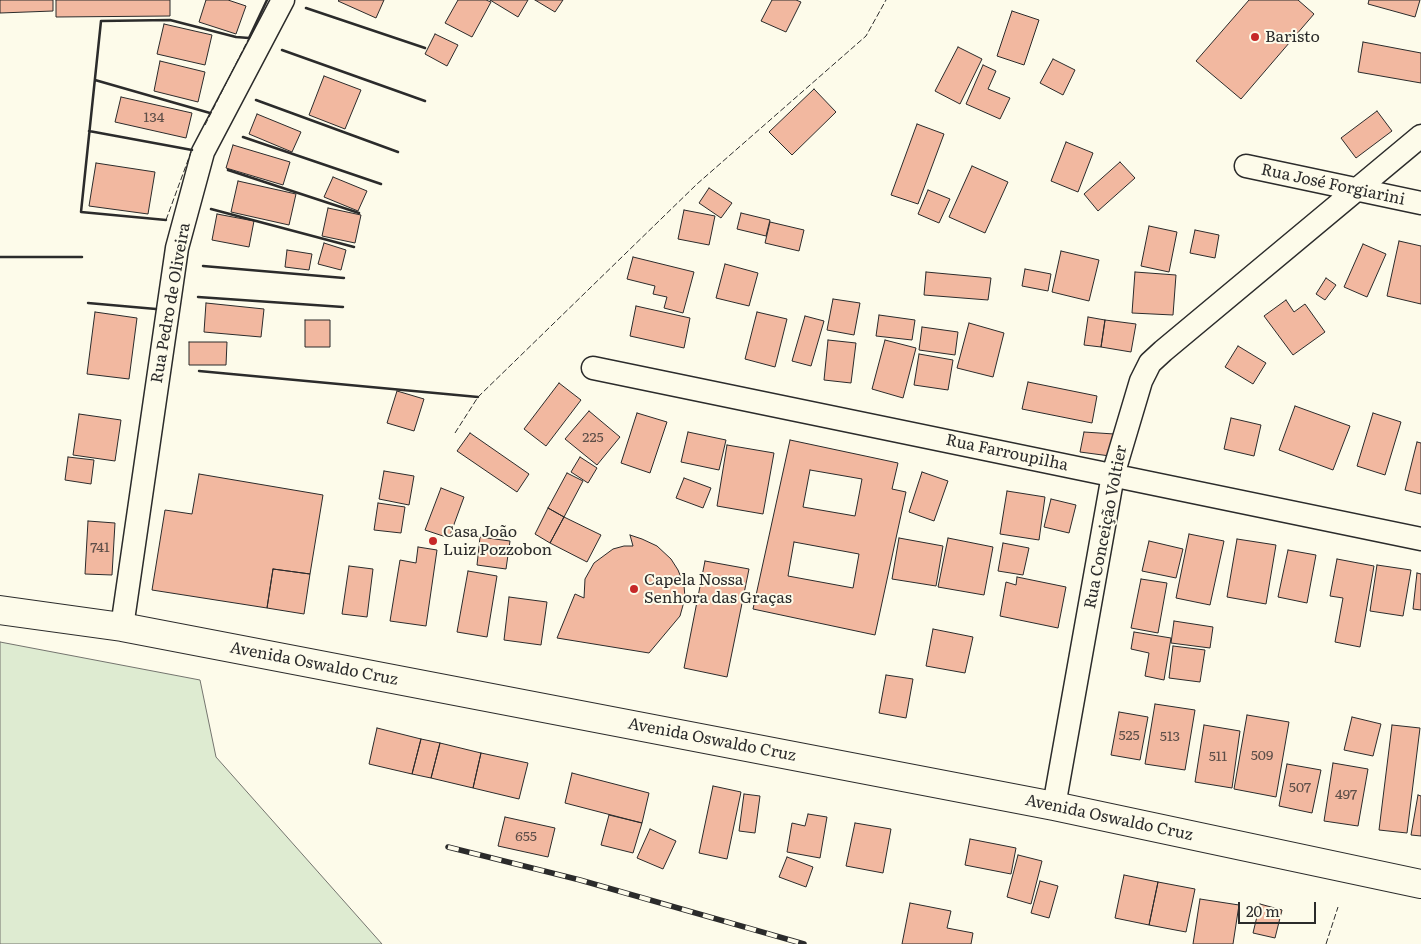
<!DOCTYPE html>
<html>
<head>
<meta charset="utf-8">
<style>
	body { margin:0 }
	#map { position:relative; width:1421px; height:944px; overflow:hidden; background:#fdfbea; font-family:Literata,serif }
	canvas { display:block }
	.scale { position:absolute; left:1238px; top:902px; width:78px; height:22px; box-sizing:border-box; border:2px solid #2b2b2b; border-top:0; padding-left:6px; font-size:15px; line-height:18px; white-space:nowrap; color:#2b2b2b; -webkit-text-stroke:4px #fdfbea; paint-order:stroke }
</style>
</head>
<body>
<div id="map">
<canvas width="1421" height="944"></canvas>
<div class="scale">20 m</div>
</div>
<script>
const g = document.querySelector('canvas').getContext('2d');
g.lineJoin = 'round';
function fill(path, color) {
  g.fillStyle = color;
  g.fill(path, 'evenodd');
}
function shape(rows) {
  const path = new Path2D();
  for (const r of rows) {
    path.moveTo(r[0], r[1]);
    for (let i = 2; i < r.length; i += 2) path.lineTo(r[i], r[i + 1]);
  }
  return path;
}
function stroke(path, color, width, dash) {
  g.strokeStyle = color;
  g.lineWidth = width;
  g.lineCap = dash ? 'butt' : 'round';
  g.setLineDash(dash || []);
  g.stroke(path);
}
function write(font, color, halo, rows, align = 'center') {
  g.font = font + ' Literata,serif';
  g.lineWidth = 4;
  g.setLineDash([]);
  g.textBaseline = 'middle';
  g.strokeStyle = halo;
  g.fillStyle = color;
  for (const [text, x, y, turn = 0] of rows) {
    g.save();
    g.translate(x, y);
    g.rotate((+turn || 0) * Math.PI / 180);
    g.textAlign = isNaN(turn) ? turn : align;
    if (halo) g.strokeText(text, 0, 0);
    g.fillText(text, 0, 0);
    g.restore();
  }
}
const green = shape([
	[0,642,200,680,216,757,382,944,0,944,0,642]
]);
fill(green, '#deebd1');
stroke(green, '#74746e', 1);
const building = shape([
	[0,0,53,0,53,11,0,13,0,0],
	[56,0,170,0,170,16,56,17,56,0],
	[206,0,228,0,246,6,236,34,199,22,206,0],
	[339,0,384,0,376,18,338,1,339,0],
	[458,0,486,0,491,2,472,37,445,23,458,0],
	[490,0,528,0,518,17,490,0],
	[535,0,563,0,555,12,535,0],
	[772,0,796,0,801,2,786,32,761,21,772,0],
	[1249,0,1298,0,1314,14,1241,99,1196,61,1249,0],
	[1369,0,1420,0,1415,17,1368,4,1369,0],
	[1012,11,1039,20,1024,65,997,56,1012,11],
	[164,24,212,35,205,65,157,54,164,24],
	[435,34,458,45,447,66,425,54,435,34],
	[1363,42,1421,53,1421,83,1358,72,1363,42],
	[958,47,982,59,960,104,935,91,958,47],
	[1053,59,1075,70,1063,95,1040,83,1053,59],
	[160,61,205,72,198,102,154,91,160,61],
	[983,65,996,71,988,89,1010,98,1000,119,966,104,983,65],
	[324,76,361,90,345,129,309,115,324,76],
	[814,89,836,112,792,155,769,132,814,89],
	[121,97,192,113,186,138,115,122,121,97],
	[1377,111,1392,131,1356,158,1341,138,1377,111],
	[257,114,301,132,292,152,249,134,257,114],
	[917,124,944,134,918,204,891,195,917,124],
	[1066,142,1093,153,1078,192,1051,181,1066,142],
	[233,145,290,162,283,185,226,168,233,145],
	[1120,162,1135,178,1098,211,1084,194,1120,162],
	[96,163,155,172,148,214,89,206,96,163],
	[972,166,1008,182,985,233,949,217,972,166],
	[333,177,367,191,358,211,324,197,333,177],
	[238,181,296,194,289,225,231,212,238,181],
	[709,188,732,203,721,218,699,203,709,188],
	[928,190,950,199,939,223,918,214,928,190],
	[328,208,361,215,355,243,322,236,328,208],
	[684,210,715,216,709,245,678,239,684,210],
	[741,213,770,220,766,236,737,229,741,213],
	[217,214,254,221,249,247,212,240,217,214],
	[770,222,804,230,799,251,765,243,770,222],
	[1149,226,1177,232,1169,272,1141,266,1149,226],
	[1195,230,1219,235,1215,258,1190,253,1195,230],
	[1399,241,1421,246,1421,304,1387,296,1399,241],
	[324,243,346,250,341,270,318,264,324,243],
	[1363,244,1386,254,1367,297,1344,287,1363,244],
	[287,250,312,254,309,270,285,267,287,250],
	[1061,251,1099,260,1089,301,1052,292,1061,251],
	[633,257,694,272,683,313,664,308,667,297,653,294,655,286,627,279,633,257],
	[725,264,758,273,749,306,716,298,725,264],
	[1025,269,1051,274,1048,291,1022,286,1025,269],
	[926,272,991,278,988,300,924,295,926,272],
	[1135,272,1176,275,1173,315,1132,313,1135,272],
	[1326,278,1336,285,1325,300,1316,294,1326,278],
	[833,299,860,303,854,335,827,330,833,299],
	[1286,300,1294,312,1305,304,1325,332,1293,355,1264,316,1286,300],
	[206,303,264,309,261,337,204,332,206,303],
	[636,306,690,318,684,348,630,336,636,306],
	[95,312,137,318,129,379,87,374,95,312],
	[757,312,787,319,775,367,745,359,757,312],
	[879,315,915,320,912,340,876,336,879,315],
	[805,316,824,321,811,366,792,361,805,316],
	[1088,317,1105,320,1101,347,1084,345,1088,317],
	[305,320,330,320,330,347,305,347,305,320],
	[1105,320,1136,324,1131,352,1101,347,1105,320],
	[969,323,1004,333,993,377,957,368,969,323],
	[922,327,958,332,955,355,919,350,922,327],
	[828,340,856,343,851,383,824,380,828,340],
	[885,340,916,348,903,398,872,389,885,340],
	[189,342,227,342,226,365,189,365,189,342],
	[1238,346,1266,363,1253,384,1225,367,1238,346],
	[919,354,953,360,948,390,914,385,919,354],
	[1028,382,1097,396,1092,423,1022,409,1028,382],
	[559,383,581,400,546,446,524,429,559,383],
	[397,391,424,399,414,431,387,423,397,391],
	[1295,406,1350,426,1333,470,1279,450,1295,406],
	[589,411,620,437,597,465,565,439,589,411],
	[637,413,667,422,650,473,621,463,637,413],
	[1373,413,1401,422,1385,475,1357,466,1373,413],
	[79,414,121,420,115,461,73,455,79,414],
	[1231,418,1261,425,1254,456,1224,449,1231,418],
	[688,432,726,440,719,470,681,462,688,432],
	[1084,432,1114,434,1110,456,1080,452,1084,432],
	[470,433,529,474,517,492,457,451,470,433],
	[790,440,898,463,892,489,906,492,875,635,753,609,790,440],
	[810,470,862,479,855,516,803,507,810,470],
	[794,542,859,554,853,588,788,576,794,542],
	[1417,442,1421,443,1421,494,1405,490,1417,442],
	[727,445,774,453,763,514,717,506,727,445],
	[68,457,94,460,91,484,65,480,68,457],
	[580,457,597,468,588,483,571,472,580,457],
	[384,471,414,476,409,505,379,499,384,471],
	[922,472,948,481,934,521,909,512,922,472],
	[567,473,583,481,564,517,548,508,567,473],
	[199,474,323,495,310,574,273,569,267,608,152,590,165,510,192,514,199,474],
	[684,478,711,488,703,508,676,498,684,478],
	[441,488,464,497,449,538,425,530,441,488],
	[1007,491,1045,497,1039,540,1000,534,1007,491],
	[1051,499,1076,505,1069,533,1044,527,1051,499],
	[378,503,405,507,401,533,374,530,378,503],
	[548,508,564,517,550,543,535,534,548,508],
	[564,517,601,535,587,562,550,543,564,517],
	[88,521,115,523,112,575,85,574,88,521],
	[1189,534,1224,541,1210,605,1176,598,1189,534],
	[630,535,642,539,657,546,671,559,678,570,684,585,685,598,680,616,649,653,557,638,575,594,584,598,585,579,594,563,613,549,624,546,633,546,630,535],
	[480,537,510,541,506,569,477,565,480,537],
	[899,538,943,546,936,586,892,579,899,538],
	[948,538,993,547,984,595,938,587,948,538],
	[1237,539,1276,545,1266,604,1227,597,1237,539],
	[1149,541,1183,549,1176,578,1142,571,1149,541],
	[1003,543,1029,548,1023,575,998,571,1003,543],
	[418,547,437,550,426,626,390,621,400,560,416,563,418,547],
	[1288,550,1316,555,1307,603,1278,597,1288,550],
	[1337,559,1374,566,1360,647,1335,642,1343,598,1330,596,1337,559],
	[705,561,749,569,727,677,684,668,705,561],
	[1377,565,1411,570,1403,616,1370,611,1377,565],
	[349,566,373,569,367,617,342,614,349,566],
	[273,569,310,574,304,614,267,608,273,569],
	[468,571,497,576,487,637,457,632,468,571],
	[1417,573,1421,574,1421,610,1413,609,1417,573],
	[1017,577,1066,587,1058,628,1000,616,1006,582,1016,585,1017,577],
	[1141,579,1167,583,1158,633,1131,628,1141,579],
	[509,597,547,602,541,645,504,640,509,597],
	[1174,621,1213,627,1210,648,1171,643,1174,621],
	[933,629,973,637,965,673,926,666,933,629],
	[1134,632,1171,638,1164,680,1145,676,1149,653,1131,649,1134,632],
	[1173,646,1205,650,1200,682,1169,678,1173,646],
	[886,675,913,679,906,718,879,713,886,675],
	[1155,704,1195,710,1185,770,1145,764,1155,704],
	[1119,712,1148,717,1140,760,1111,755,1119,712],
	[1247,715,1289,722,1276,797,1234,789,1247,715],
	[1352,717,1381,724,1373,756,1344,750,1352,717],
	[1204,725,1240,731,1232,788,1195,782,1204,725],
	[1392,725,1420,728,1407,833,1379,830,1392,725],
	[377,728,421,739,412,774,369,764,377,728],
	[421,739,440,743,431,778,412,774,421,739],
	[440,743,481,753,473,788,431,778,440,743],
	[481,753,528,763,519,799,473,788,481,753],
	[1333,763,1368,769,1358,826,1324,821,1333,763],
	[1287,764,1321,770,1312,813,1279,806,1287,764],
	[572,773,649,793,642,823,565,803,572,773],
	[713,786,741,792,727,859,699,853,713,786],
	[744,794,760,796,755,833,739,831,744,794],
	[1418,795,1421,796,1421,836,1411,835,1418,795],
	[808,814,827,817,820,858,787,852,792,823,805,826,808,814],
	[609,815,642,823,633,853,601,845,609,815],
	[505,817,555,828,548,857,498,846,505,817],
	[855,823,891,829,883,873,846,866,855,823],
	[650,829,676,841,663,869,637,858,650,829],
	[970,839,1016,848,1011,874,965,865,970,839],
	[1018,855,1042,861,1031,904,1007,897,1018,855],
	[787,857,813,867,806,887,779,877,787,857],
	[1124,875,1158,882,1149,925,1115,918,1124,875],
	[1040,881,1058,886,1049,918,1031,913,1040,881],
	[1158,882,1195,889,1186,932,1149,925,1158,882],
	[1200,899,1239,905,1233,944,1193,944,1200,899],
	[910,903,951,911,947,928,973,933,971,944,902,944,910,903],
	[1260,904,1282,910,1275,938,1253,933,1260,904]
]);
fill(building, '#f2b8a0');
stroke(building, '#2b2b2b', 1);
const street = shape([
	[1246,166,1421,203],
	[593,368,1421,539],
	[122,627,177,248,203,152,283,0],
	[1054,806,1113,475,1141,381,1150,363,1163,351,1421,136]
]);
const secondary = shape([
	[0,610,122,627,1054,806,1421,884]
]);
stroke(street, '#2b2b2b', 25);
stroke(secondary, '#2b2b2b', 30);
stroke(street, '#fdfbea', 22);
stroke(secondary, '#fdfbea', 28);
const rail = shape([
	[448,847,580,880,804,944]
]);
stroke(rail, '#2b2b2b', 5.5);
stroke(rail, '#fdfbea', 4, [11]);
stroke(shape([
	[205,125,249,38],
	[166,220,191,152],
	[455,433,478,397,697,184,866,36,886,0],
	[1326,944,1338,907]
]), '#2b2b2b', 1, [6, 2.5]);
stroke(shape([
	[306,8,425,48],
	[282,50,425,101],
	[95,80,210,113],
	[256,100,398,152],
	[89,131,192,150],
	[243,137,381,184],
	[228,170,359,213],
	[211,209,354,247],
	[166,220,81,212,101,21,170,20,236,37,249,38,267,0],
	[0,257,82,257],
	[203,266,344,278],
	[198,297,343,307],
	[88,303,156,309],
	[199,371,478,397]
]), '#2b2b2b', 2.5);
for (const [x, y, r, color] of [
	[1255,37,5,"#c62828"],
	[433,541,5,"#c62828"],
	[634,589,5,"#c62828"]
]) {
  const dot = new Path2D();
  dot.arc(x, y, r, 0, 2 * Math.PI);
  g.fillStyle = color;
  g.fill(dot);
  stroke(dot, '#fdfbea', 2);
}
write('14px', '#5d4e48', null, [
	["134",154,118],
	["225",593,438],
	["741",100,548],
	["525",1129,736],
	["513",1170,737],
	["509",1262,756],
	["511",1218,757],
	["507",1300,788],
	["497",1346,795],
	["655",526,837]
]);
write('16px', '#2b2b2b', '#fdfbea', [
	["Baristo",1265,37],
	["Casa João",443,532],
	["Luiz Pozzobon",443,550],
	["Capela Nossa",644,580],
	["Senhora das Graças",644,598]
], 'left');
write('16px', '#2b2b2b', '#fdfbea', [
	["Rua José Forgiarini",1333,185,12],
	["Rua Pedro de Oliveira",171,303,-80],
	["Rua Farroupilha",1007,453,12],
	["Rua Conceição Voltier",1106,527,-79],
	["Avenida Oswaldo Cruz",314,664,11],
	["Avenida Oswaldo Cruz",712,740,11],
	["Avenida Oswaldo Cruz",1109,818,12]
]);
</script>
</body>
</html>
